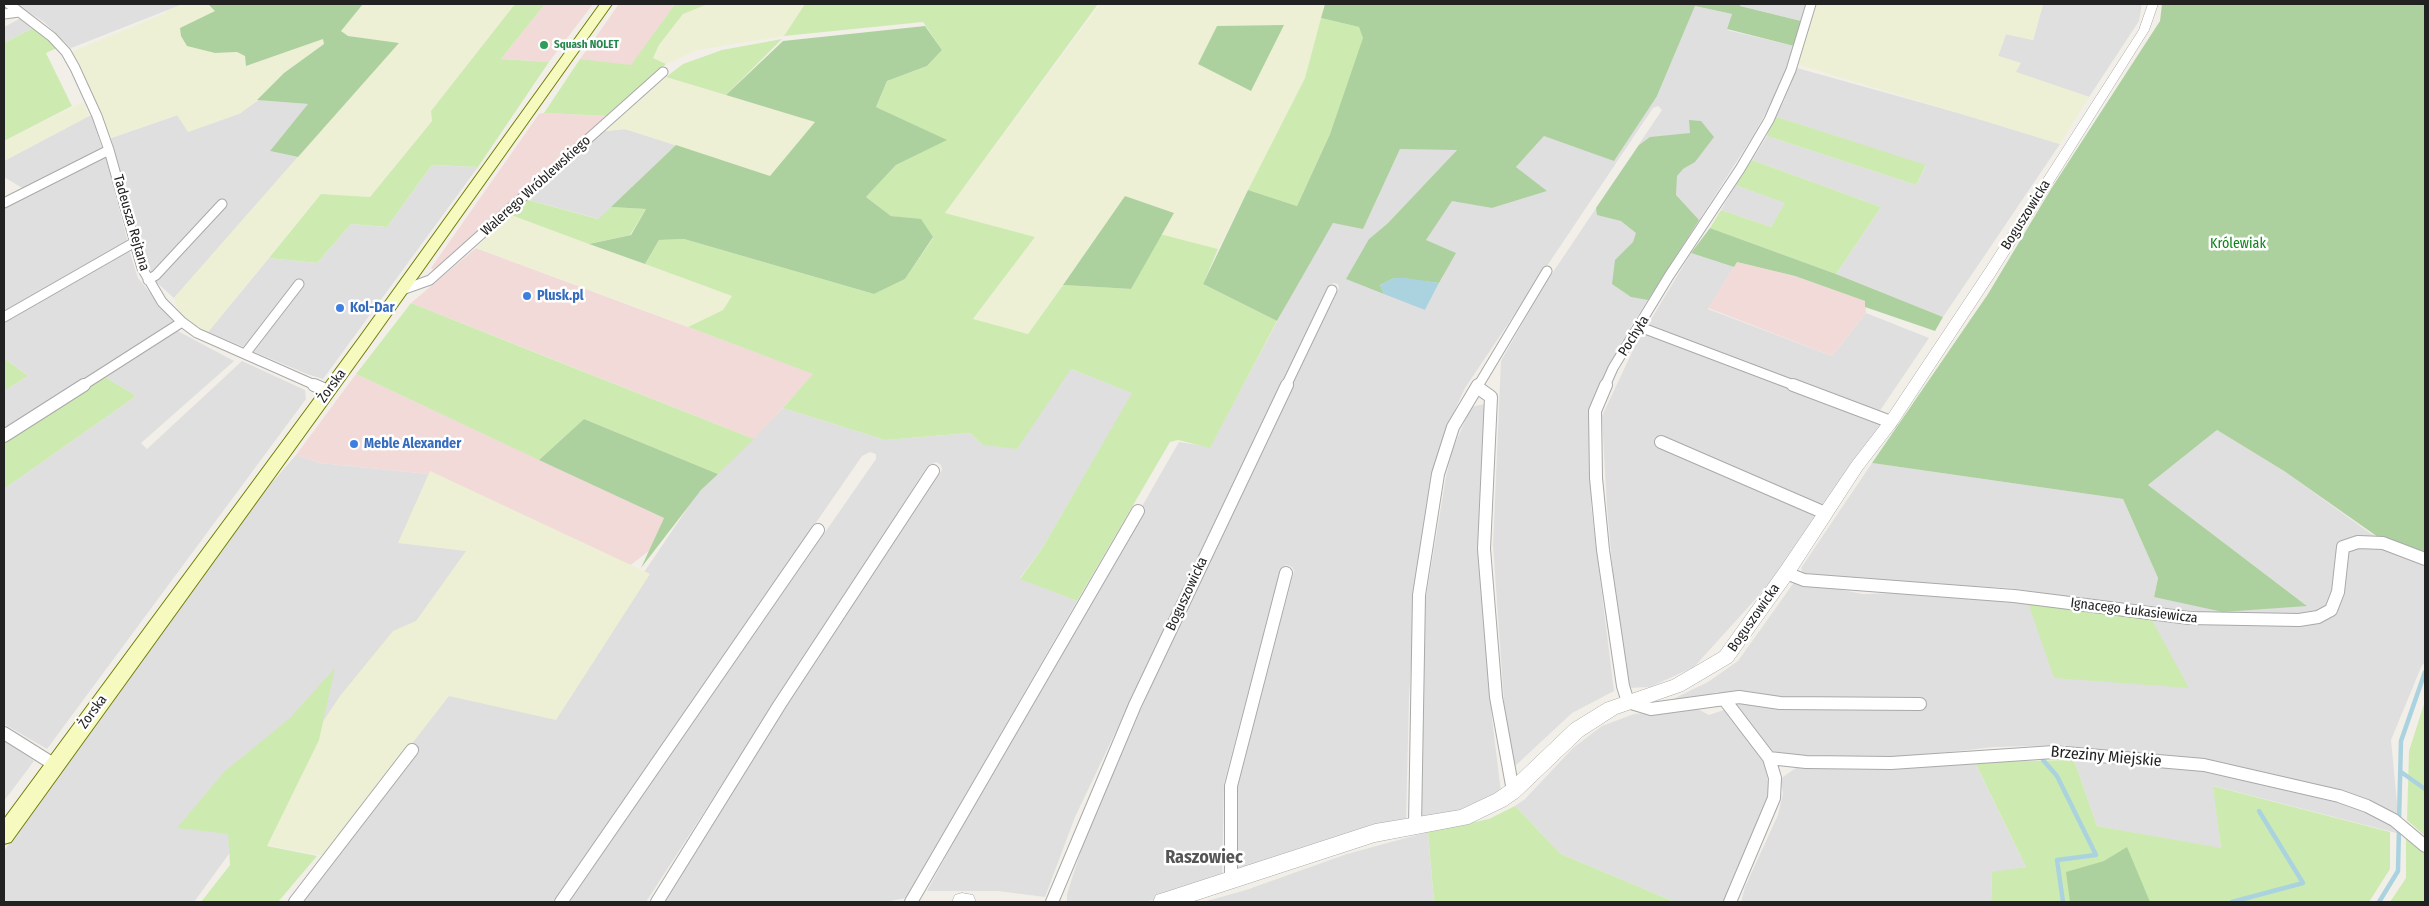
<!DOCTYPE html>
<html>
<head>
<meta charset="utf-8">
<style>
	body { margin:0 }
	#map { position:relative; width:2429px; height:906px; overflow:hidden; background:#f2efe9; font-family:"Fira Sans Condensed",sans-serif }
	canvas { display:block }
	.frame { position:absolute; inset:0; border:5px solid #222; pointer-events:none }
</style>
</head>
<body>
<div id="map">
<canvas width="2429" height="906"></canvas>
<div class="frame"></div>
</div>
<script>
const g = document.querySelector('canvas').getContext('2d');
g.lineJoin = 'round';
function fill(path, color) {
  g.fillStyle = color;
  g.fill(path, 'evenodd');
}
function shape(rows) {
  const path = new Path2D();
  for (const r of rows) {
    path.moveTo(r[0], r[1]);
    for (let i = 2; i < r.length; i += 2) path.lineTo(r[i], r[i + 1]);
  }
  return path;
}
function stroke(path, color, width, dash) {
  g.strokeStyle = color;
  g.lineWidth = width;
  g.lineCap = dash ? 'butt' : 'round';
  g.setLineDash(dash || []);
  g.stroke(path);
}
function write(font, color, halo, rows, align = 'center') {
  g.font = font + ' "Fira Sans Condensed",sans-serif';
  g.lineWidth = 5;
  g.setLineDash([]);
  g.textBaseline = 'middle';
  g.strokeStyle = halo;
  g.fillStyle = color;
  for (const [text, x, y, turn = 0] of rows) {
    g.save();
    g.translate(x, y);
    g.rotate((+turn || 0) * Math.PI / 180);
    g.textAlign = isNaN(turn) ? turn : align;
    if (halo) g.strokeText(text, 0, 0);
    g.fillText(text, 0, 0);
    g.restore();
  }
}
fill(shape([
	[16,4,183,4,71,48,44,22],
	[1740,4,1806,4,1801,21,1740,6],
	[2043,4,2142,4,2139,21,2089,97,2015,72,2020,63,1998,56,2006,34,2033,40],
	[1695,6,1732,14,1727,30,1794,46,1781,85,1753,136,1630,328,1589,411,1591,506,1614,691,1572,713,1514,767,1505,716,1493,545,1501,361,1543,287,1662,110,1658,106,1653,108,1465,388,1444,434,1415,603,1409,697,1406,823,1237,873,1238,785,1294,571,1292,567,1286,565,1281,569,1224,783,1222,878,1175,895,1144,902,1067,902,1067,894,1085,838,1225,516,1339,288,1338,284,1333,283,1329,285,1075,817,1045,897,998,891,927,891,1034,694,1179,442,1210,447,1308,264,1333,223,1363,228,1400,149,1458,149,1388,223,1369,239,1425,310,1455,253,1425,241,1452,200,1492,208,1546,191,1516,167,1544,136,1657,96],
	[23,17,35,27,4,43,4,27],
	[1797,68,1980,119,2060,144,1943,317,1836,274,1881,207,1752,160,1767,136,1916,185,1926,166,1774,116,1783,103],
	[258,100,309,104,270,151,298,157,174,298,155,281,228,202,219,202,152,274,123,185,111,138,178,115,239,114],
	[89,116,92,116,102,149,24,189,4,177,4,161],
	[597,128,605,131,625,129,676,145,599,219,521,198],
	[105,154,128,243,4,313,4,205],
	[432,165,478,167,323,379,307,374,252,351,295,282,244,347,208,332,269,258,317,263,351,224,387,227],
	[1735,185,1786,203,1771,227,1721,210],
	[129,250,138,278,175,323,4,433,4,391,28,376,4,358,4,321],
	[1691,253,1734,267,1708,309,1832,356,1866,313,1929,338,1879,412,1647,326],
	[174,329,234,361,141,443,147,449,242,361,305,390,306,399,47,749,4,724,4,489,136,396,102,375],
	[1642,331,1883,421,1781,571,1694,667,1650,687,1628,688,1615,596,1607,507,1602,416],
	[1071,369,1133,393,1043,547,1020,578,1077,601,906,898,885,902,664,902,789,698,942,470,941,465,936,462,927,467,646,902,568,902,876,459,876,454,870,452,862,456,554,902,294,902,444,691,548,714,697,494,783,408,885,440,970,433,983,445],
	[1485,404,1479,546,1492,719,1501,792,1457,811,1421,820,1425,603,1446,477,1452,451,1471,407],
	[2217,430,2284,471,2370,533,2425,564,2425,663,2422,665,2391,740,2400,834,2214,786,2221,849,2097,826,2075,763,2066,745,1994,747,1905,757,1789,757,1772,751,1731,702,1717,692,1694,701,1669,701,1708,682,1738,661,1795,581,1863,594,1936,592,2027,600,2152,620,2159,611,2010,588,1873,581,1803,574,1801,568,1872,463,2123,499,2158,578,2154,597,2306,605,2148,485],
	[296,455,320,463,429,474,470,549,418,623,354,682,194,902,4,902,4,851,202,563],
	[1696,708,1709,715,1724,710,1764,760,1770,793,1724,902,1675,902,1561,854,1515,806,1525,799,1573,748,1602,726,1634,714],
	[4,740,34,761,4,801],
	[1975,762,2026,867,1992,873,1991,902,1741,902,1745,887,1778,815,1783,793,1780,779,1796,768],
	[1428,832,1434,902,1203,902,1246,890,1347,854]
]), '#e0dfdf');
fill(shape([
	[545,4,593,4,549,62,501,59],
	[619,4,675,4,631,66,580,59],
	[544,113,608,116,435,271,431,268,539,114],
	[476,248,814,374,754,439,411,303],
	[1737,262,1795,276,1865,301,1866,313,1832,356,1708,308],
	[356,374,664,518,649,551,628,567,429,474,320,463,296,455]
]), '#f2dad9');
fill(shape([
	[183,4,209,4,215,11,206,16,215,53,237,52,245,56,247,66,323,39,325,44,284,73,260,99,239,114,188,132,177,115,111,138,78,61,71,52,166,13,164,12],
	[363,4,515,4,431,111,432,120,370,197,321,194,208,332,189,322,178,310,174,298,398,43,348,36,340,30],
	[708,4,805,4,784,36,698,50,666,64,652,58,660,44,683,14],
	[1100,4,1325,4,1305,78,1218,249,1160,234,1174,213,1125,196,1028,334,973,320,1035,237,945,213],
	[1817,4,2043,4,2033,40,2006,34,1998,56,2021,63,2016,72,2089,97,2060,144,1796,64],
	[666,77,816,122,770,176,625,129,605,131],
	[83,102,89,116,4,161,4,141],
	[511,215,732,296,723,310,688,327,476,248],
	[430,471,650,574,556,720,449,696,325,856,260,844,320,726,340,696,393,631,416,621,466,551,398,543]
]), '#eef0d5');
fill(shape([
	[515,4,545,4,501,59,549,62,478,167,432,165,387,227,351,224,317,263,269,258,321,194,370,197,432,121,431,111],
	[675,4,708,4,683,14,659,45,653,58,666,64,608,116,544,113,580,59,631,65],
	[805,4,1098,4,945,213,1035,237,973,319,1028,334,1063,285,1131,289,1160,234,1218,249,1203,284,1277,321,1210,448,1178,440,1170,442,1077,601,1020,579,1043,547,1132,393,1071,369,1017,449,983,445,970,433,885,440,783,408,813,374,688,327,723,310,732,296,645,264,659,240,684,239,874,294,905,279,933,238,921,220,891,216,866,197,896,165,946,140,876,107,887,81,927,66,942,50,923,22,784,36],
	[1321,18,1359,27,1364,38,1330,134,1297,206,1248,190,1305,78],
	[35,27,57,48,46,53,72,106,4,141,4,43],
	[782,39,726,95,666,77,683,64,722,50],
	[1774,116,1926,165,1916,185,1767,136],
	[1752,160,1881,207,1836,274,1710,228,1721,210,1771,227,1785,203,1735,185],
	[528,200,598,219,611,207,646,209,630,235,589,244,511,215],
	[411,303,559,362,754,439,718,474,584,419,539,460,356,374],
	[4,358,28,376,4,391],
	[102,375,136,396,4,489,4,439],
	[2027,600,2155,617,2152,620,2189,688,2054,678],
	[335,668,319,740,267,846,317,856,278,902,201,902,230,865,228,834,177,828,224,772,290,718],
	[2425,701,2425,836,2407,820,2409,751],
	[2074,760,2097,826,2221,848,2213,786,2390,832,2390,869,2369,902,1991,902,1992,872,2026,867,1975,762],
	[1515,806,1561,854,1675,902,1434,902,1428,832,1489,819],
	[2406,834,2425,853,2425,902,2390,902,2406,878]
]), '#cdebb0');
fill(shape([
	[208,4,363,4,341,31,348,36,399,43,298,157,270,151,308,104,257,100,284,73,324,44,323,39,246,66,245,56,237,52,215,53,187,46,181,36,180,28,215,11],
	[1325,4,1740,4,1740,6,1801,21,1794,46,1727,29,1732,14,1695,6,1657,96,1614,161,1544,136,1516,167,1547,191,1492,208,1452,201,1426,240,1456,253,1439,283,1394,278,1380,285,1384,294,1346,279,1369,239,1388,223,1457,150,1400,149,1363,229,1333,223,1277,321,1203,284,1248,190,1297,206,1330,134,1363,38,1359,27,1321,18],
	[2162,4,2425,4,2425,552,2385,542,2284,471,2217,430,2148,485,2307,606,2223,612,2154,597,2158,578,2123,499,1872,463,1988,294,2051,189,2160,21],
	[1284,25,1251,91,1198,64,1217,26],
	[925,26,942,50,927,66,887,81,876,107,947,140,896,165,866,197,891,216,921,219,933,237,905,279,874,294,684,239,659,240,645,264,589,244,631,235,646,209,611,207,676,145,770,176,815,122,726,95,783,41],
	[1689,120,1701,121,1714,137,1695,162,1683,169,1677,176,1676,195,1699,220,1648,300,1631,297,1612,284,1615,260,1633,242,1636,233,1621,221,1597,215,1596,208,1639,145,1650,137,1690,133],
	[1125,196,1174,213,1131,289,1063,285],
	[1710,228,1836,274,1943,317,1935,331,1865,307,1865,301,1795,276,1737,262,1734,267,1691,253],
	[584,419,718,474,701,490,641,568,664,518,539,460],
	[2127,847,2150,902,2070,902,2066,872,2104,861]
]), '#add19e');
fill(shape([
	[1394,278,1405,278,1439,283,1425,310,1384,294,1380,285]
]), '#aad3df');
stroke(shape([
	[2043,760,2057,776,2096,855,2057,860,2063,902],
	[2401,772,2425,789],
	[2399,821,2401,741,2425,672],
	[2232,902,2303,883,2259,811],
	[2379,902,2398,871,2399,828]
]), '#aad3df', 4.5);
const minorFar1 = shape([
	[9,4,52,37,66,52,75,68,97,116,109,150,142,268,162,302,182,322,197,333,317,386],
	[4,14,19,12],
	[4,203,109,150],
	[148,280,156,275,222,204],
	[402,290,430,280,663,72],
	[4,317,135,242],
	[1640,327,1796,386],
	[245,354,299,284],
	[82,386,182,322],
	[1286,386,1332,290],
	[1478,386,1547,271],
	[1605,386,1613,368,1669,276,1740,169,1769,120,1791,70,1811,4]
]);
const minor = shape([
	[314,385,328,391],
	[1606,385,1595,411,1596,478,1603,550,1623,686,1628,702,1651,709,1739,697,1780,703,1920,704],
	[1793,385,1891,422],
	[1477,387,1491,397,1484,549,1496,697,1513,791],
	[4,436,84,385],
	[1661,442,1825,513],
	[1786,573,1804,580,2014,596,2189,618,2299,620,2318,617,2331,610,2338,592,2343,547,2358,542,2383,543,2425,559],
	[1724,699,1769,758,1775,778,1774,798,1730,902],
	[4,733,55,765],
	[1769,758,1806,762,1891,763,2054,752,2204,765,2339,796,2367,806,2394,820,2425,846],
	[1415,826,1419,595,1438,474,1453,427,1478,385],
	[1231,880,1231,786,1286,573],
	[295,902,412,750],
	[561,902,818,530],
	[657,902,780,704,933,471],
	[911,902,1138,511],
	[1052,902,1135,705,1287,385]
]);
const tertiary = shape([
	[2148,4,2158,4,2149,30,1996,274,1896,426,1862,470,1792,578,1732,662,1683,691,1617,714,1583,736,1519,797,1506,806,1469,824,1375,842,1191,902,1153,902,1156,895,1163,893,1375,824,1460,810,1494,794,1507,785,1571,724,1605,703,1672,680,1720,652,1780,568,1852,462,1886,418,1986,268,2139,30,2148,4],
	[962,893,973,895,976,902,952,902,955,895,962,893]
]);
const secondary = shape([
	[600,4,612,4,369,346,11,842,4,844,4,819,359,338,600,4]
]);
stroke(minorFar1, '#a9a9a9', 11);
stroke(minor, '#a9a9a9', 14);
stroke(tertiary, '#a9a9a9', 1);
stroke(secondary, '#707d05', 2);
stroke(minorFar1, '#fff', 9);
stroke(minor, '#fff', 12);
fill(tertiary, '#fff');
fill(secondary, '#f7fabf');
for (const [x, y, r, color] of [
	[544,45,5,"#2e9e5b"],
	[527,296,5,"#3f7fe0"],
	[340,308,5,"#3f7fe0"],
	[354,444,5,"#3f7fe0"]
]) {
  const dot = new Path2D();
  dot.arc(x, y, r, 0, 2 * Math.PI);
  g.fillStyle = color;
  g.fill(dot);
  stroke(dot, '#fff', 2);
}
write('bold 11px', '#27864d', '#fff', [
	["Squash NOLET",554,45]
], 'left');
write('14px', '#222', '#fff', [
	["Walerego Wróblewskiego",536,186,-42],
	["Boguszowicka",2026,215,-58],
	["Tadeusza Rejtana",131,223,74],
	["Pochyła",1634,336,-58],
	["Żorska",332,386,-54],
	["Boguszowicka",1187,594,-65],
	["Ignacego Łukasiewicza",2134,611,7],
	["Boguszowicka",1754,618,-55],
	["Żorska",93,712,-54]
]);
write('14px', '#0c8416', '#fff', [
	["Królewiak",2238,244]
]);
write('bold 14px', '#366cbe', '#fff', [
	["Plusk.pl",537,296],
	["Kol-Dar",350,308],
	["Meble Alexander",364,444]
], 'left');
write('16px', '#222', '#fff', [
	["Brzeziny Miejskie",2106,757,5]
]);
write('bold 18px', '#555', '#fff', [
	["Raszowiec",1204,858]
]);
</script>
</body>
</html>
